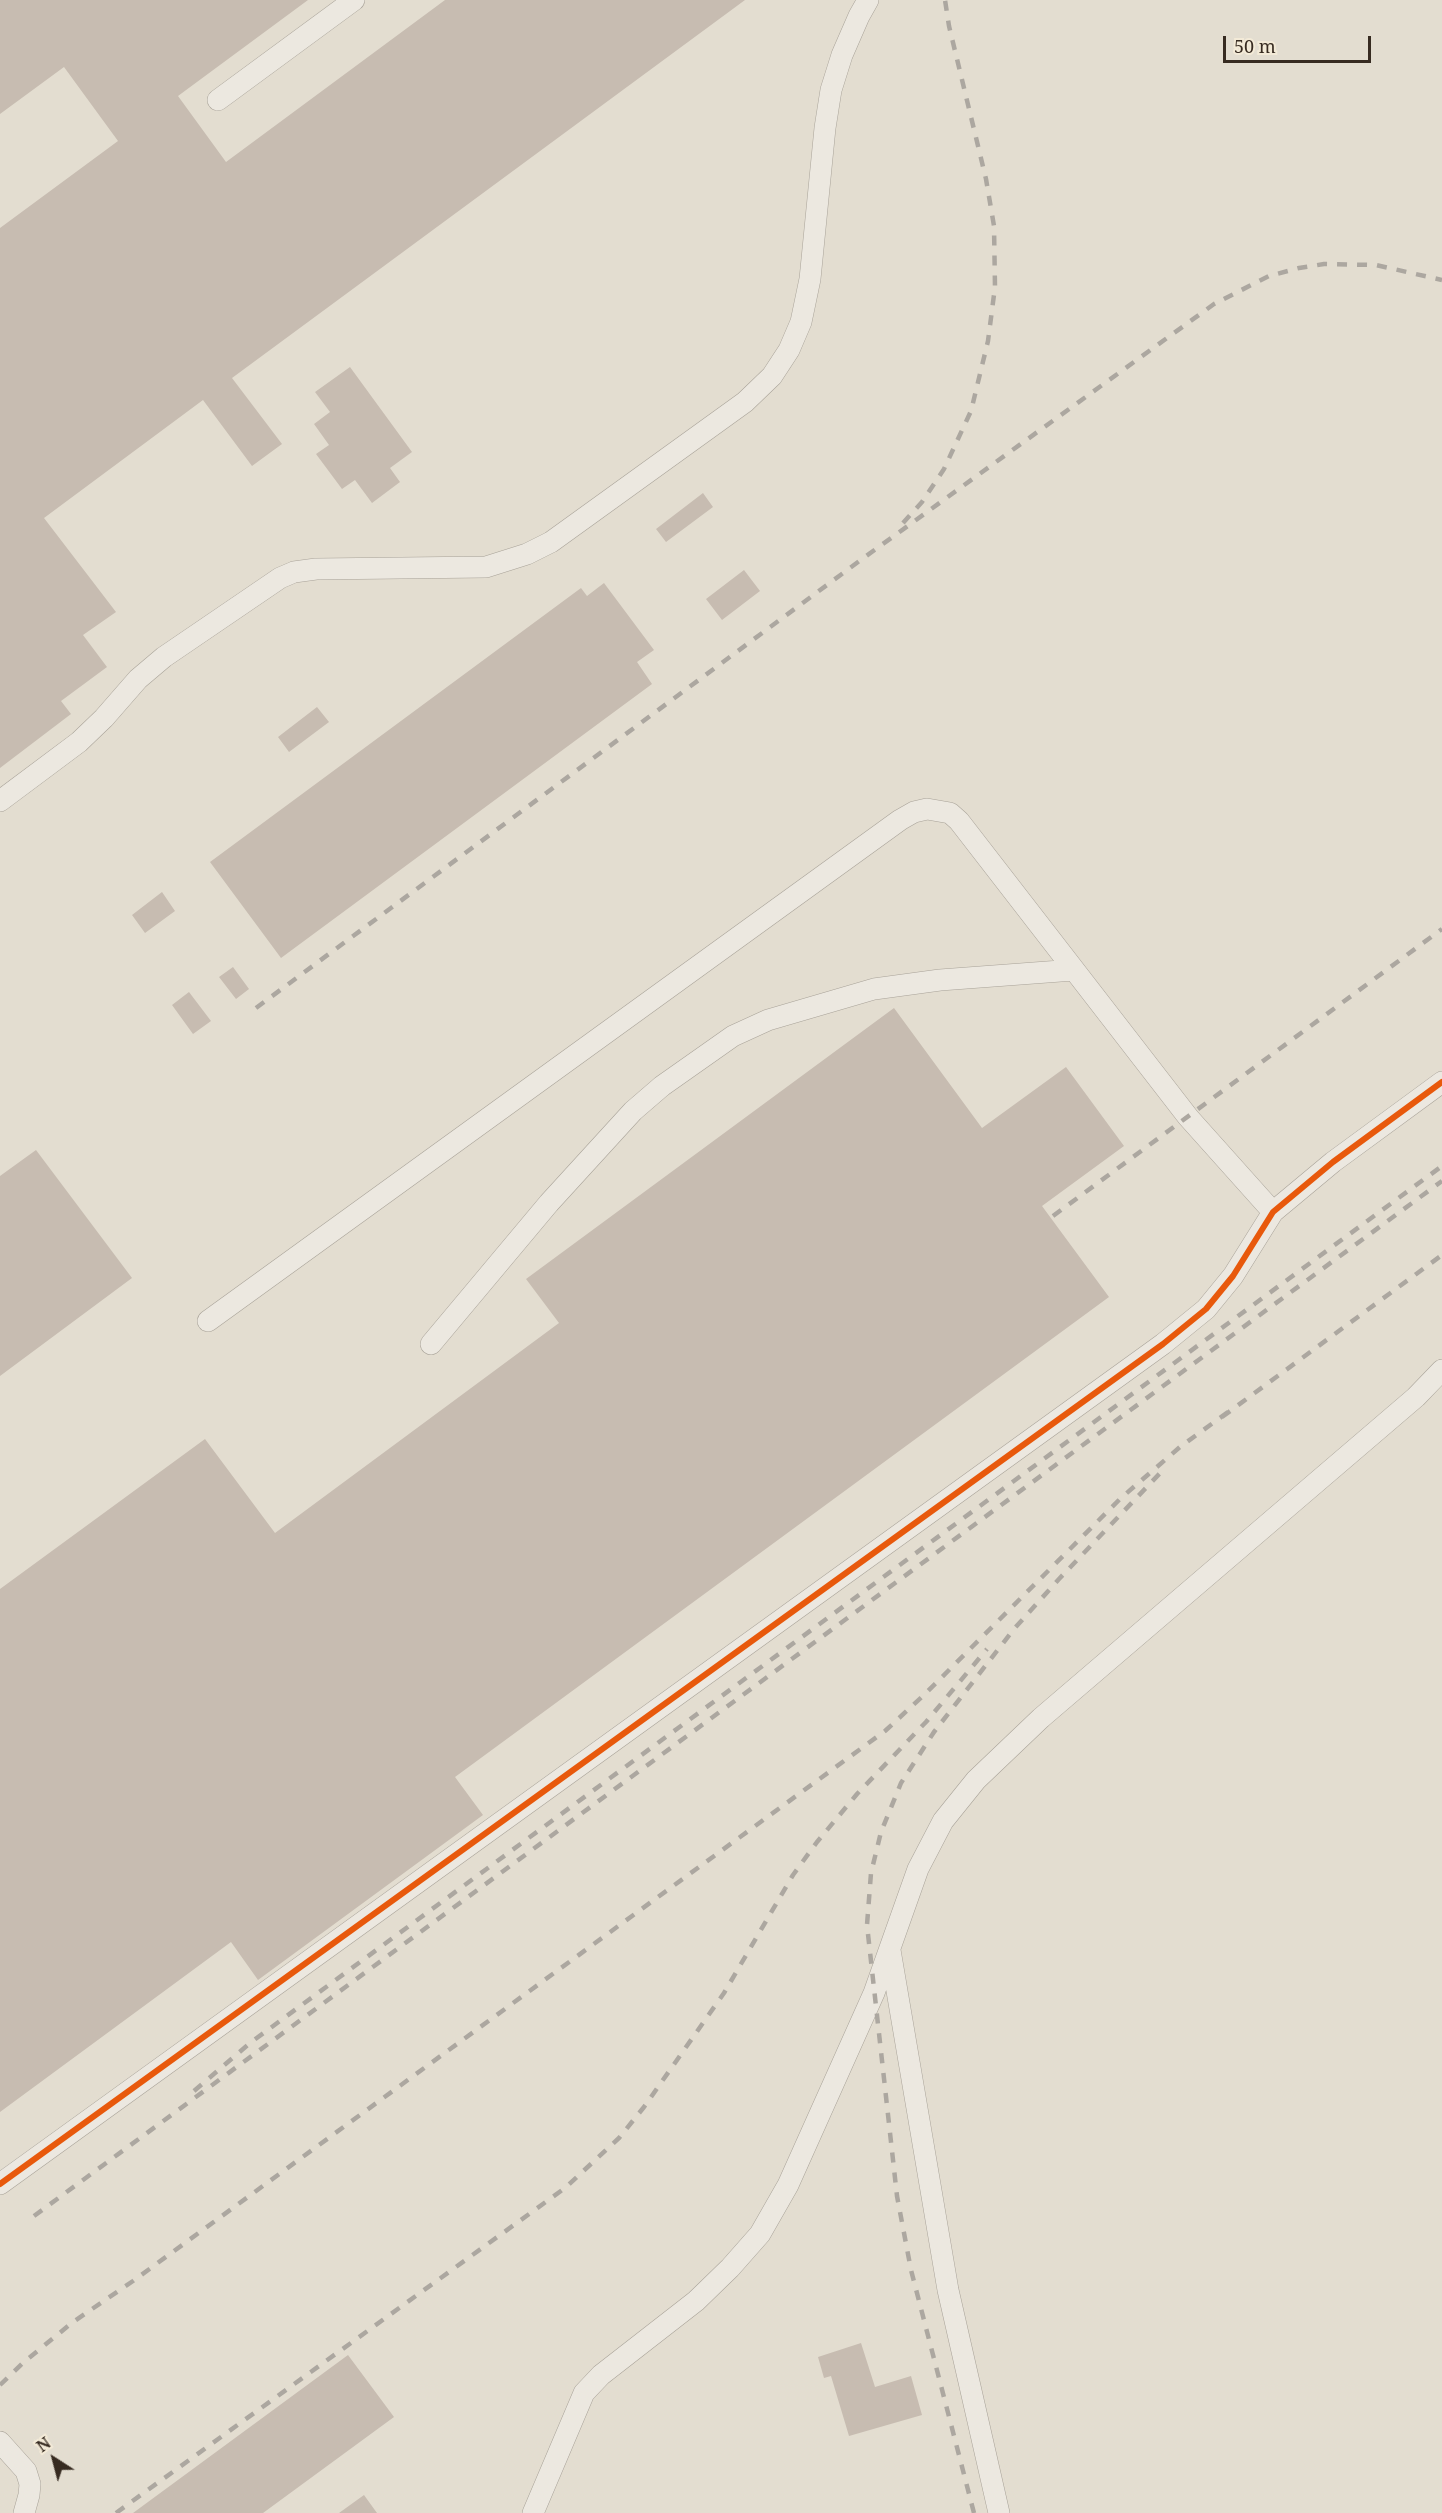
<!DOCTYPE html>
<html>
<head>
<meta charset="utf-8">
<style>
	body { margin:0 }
	#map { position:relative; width:1442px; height:2513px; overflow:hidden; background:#e3ddd0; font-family:"Noto Serif",serif }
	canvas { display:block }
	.north { position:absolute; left:24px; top:2429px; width:60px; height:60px; -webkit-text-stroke:4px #f3ead7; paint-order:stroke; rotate:324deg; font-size:16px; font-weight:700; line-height:24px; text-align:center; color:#372b21 }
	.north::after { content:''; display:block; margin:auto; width:21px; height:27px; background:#372b21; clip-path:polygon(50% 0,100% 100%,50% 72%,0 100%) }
	.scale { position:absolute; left:1223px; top:36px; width:148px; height:27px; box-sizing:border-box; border:3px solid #372b21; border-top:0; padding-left:8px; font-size:18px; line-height:21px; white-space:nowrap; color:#372b21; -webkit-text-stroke:4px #f3ead7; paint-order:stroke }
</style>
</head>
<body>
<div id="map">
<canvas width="1442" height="2513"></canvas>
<div class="north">N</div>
<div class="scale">50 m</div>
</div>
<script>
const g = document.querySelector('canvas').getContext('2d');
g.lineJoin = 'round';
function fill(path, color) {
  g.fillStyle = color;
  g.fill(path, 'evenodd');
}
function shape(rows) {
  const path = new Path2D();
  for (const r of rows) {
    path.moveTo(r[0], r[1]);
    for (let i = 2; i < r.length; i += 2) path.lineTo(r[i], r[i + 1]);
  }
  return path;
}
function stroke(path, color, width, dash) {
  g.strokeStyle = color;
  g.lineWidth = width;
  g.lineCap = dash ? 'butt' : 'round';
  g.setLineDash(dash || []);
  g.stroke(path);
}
fill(shape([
	[0,0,308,0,178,96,226,162,445,0,745,0,232,378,282,444,252,466,203,400,44,518,116,612,83,635,107,667,61,701,71,714,0,768,0,228,118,141,64,67,0,114],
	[350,367,412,452,390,468,400,482,372,503,355,480,342,489,316,454,329,445,314,424,330,412,315,392],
	[703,493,713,507,666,542,656,529],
	[744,570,760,591,722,620,706,599],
	[604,583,654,650,637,662,652,684,281,958,210,862,581,588,587,596],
	[317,707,329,722,289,752,278,737],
	[162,892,175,911,145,933,132,915],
	[233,967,249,989,236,999,219,977],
	[189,992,211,1021,193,1034,172,1005],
	[894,1008,982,1128,1066,1067,1124,1146,1042,1206,1109,1297,455,1777,483,1815,258,1980,231,1942,0,2112,0,1589,205,1439,275,1533,559,1323,526,1279],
	[36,1150,132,1278,0,1376,0,1176],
	[861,2343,875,2387,911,2376,922,2415,849,2436,831,2376,824,2378,818,2357],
	[348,2355,394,2417,263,2513,133,2513],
	[364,2495,377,2513,339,2513]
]), '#c7bcb1');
const minor = shape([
	[218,100,354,0],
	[0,801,79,742,104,718,138,679,164,657,280,578,294,572,316,569,486,567,527,554,551,542,745,402,772,376,789,350,801,322,810,279,825,128,831,90,842,55,859,16,868,0],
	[208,1321,900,820,914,812,927,809,950,813,959,821,1188,1117,1273,1212],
	[431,1344,549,1203,633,1111,662,1086,733,1036,768,1020,874,989,940,980,1074,970],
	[890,1950,948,2290,999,2513],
	[0,2184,1163,1344,1206,1309,1233,1276,1273,1212,1333,1162,1442,1082],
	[0,2442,26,2471,30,2484,29,2495,24,2513],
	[533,2513,584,2393,601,2375,696,2301,730,2268,760,2234,788,2185,874,1993,918,1869,943,1821,976,1780,1041,1718,1416,1397,1442,1370]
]);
stroke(minor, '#a8a298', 22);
stroke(minor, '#ece8e0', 21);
stroke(shape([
	[903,523,922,502,944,469,971,411,988,341,995,287,994,226,986,179,949,26,945,0],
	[256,1008,858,562,1214,304,1269,276,1299,268,1324,264,1376,265,1442,280],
	[1053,1216,1442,929],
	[1222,1417,1442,1255],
	[194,2091,250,2043,1442,1166],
	[34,2216,1442,1181],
	[0,2385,24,2362,73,2322,133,2281,885,1731,924,1695,1121,1498,1180,1447,1228,1412],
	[116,2513,565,2188,619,2138,644,2107,724,1993,793,1875,817,1842,857,1794,926,1722,987,1649],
	[974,2513,911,2270,897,2196,867,1925,871,1873,881,1832,901,1783,934,1732,1014,1629,1059,1579,1164,1469]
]), '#aca7a0', 4.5, [10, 10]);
stroke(shape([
	[0,2184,1163,1344,1206,1309,1233,1276,1273,1212,1333,1162,1442,1082]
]), '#e8590c', 6);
</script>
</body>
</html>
